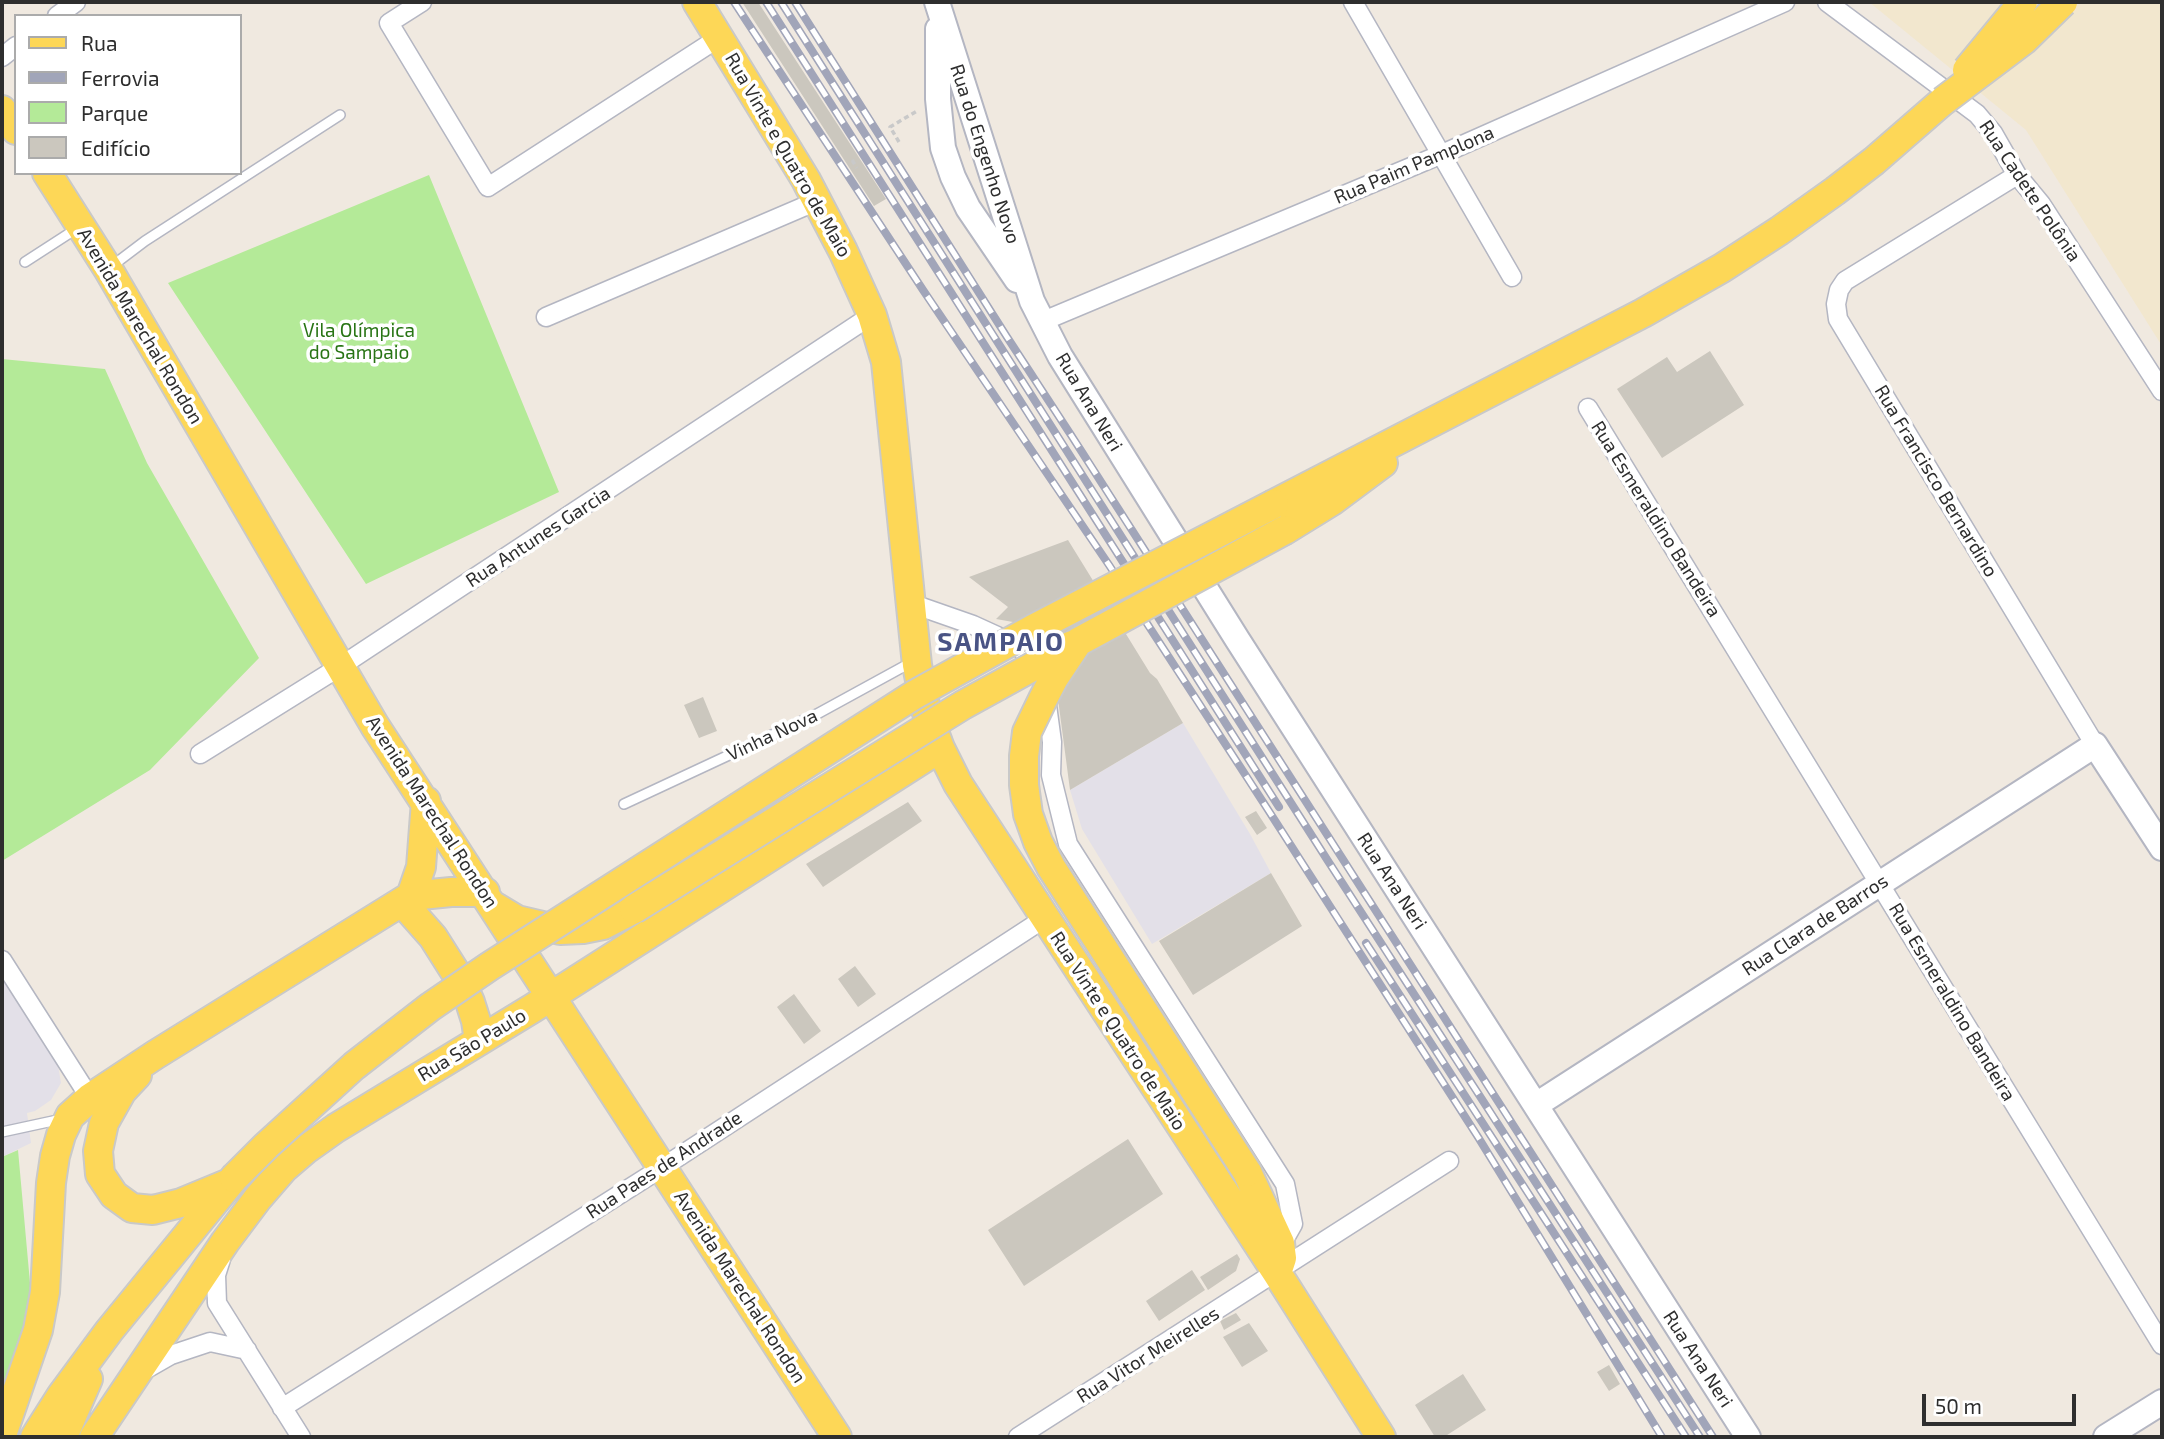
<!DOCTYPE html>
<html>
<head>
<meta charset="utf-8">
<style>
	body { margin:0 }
	#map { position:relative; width:2164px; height:1439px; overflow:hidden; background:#f0e9e0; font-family:"Exo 2",sans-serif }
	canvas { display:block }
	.frame { position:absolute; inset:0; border:4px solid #2e2e2e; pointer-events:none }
	.legend { position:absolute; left:14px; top:14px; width:228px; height:161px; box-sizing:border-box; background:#fff; border:2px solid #ababab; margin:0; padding:9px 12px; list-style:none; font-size:21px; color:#2e2e2e }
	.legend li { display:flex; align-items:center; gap:14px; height:35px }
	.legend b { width:35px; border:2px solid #ababab }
	.scale { position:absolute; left:1922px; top:1394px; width:154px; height:32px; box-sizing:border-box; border:4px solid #2e2e2e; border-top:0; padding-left:9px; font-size:21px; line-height:24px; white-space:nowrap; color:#2e2e2e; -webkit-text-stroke:5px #fff; paint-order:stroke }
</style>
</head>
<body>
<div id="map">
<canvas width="2164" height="1439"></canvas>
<div class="frame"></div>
<ul class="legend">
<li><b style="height:9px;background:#fdd757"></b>Rua</li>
<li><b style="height:9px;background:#a1a5b9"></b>Ferrovia</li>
<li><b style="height:19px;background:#b4ea98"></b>Parque</li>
<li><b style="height:19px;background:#cbc7be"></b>Edifício</li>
</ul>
<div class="scale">50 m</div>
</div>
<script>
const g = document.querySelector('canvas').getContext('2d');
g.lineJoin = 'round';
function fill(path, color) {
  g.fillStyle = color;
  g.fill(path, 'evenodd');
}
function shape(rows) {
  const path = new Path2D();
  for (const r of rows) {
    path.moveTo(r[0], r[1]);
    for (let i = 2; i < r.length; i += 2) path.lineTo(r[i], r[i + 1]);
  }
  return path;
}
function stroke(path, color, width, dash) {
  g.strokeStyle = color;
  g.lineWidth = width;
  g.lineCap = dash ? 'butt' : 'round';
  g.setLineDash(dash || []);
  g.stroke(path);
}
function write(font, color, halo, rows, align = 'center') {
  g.font = font + ' "Exo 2",sans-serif';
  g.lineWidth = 7;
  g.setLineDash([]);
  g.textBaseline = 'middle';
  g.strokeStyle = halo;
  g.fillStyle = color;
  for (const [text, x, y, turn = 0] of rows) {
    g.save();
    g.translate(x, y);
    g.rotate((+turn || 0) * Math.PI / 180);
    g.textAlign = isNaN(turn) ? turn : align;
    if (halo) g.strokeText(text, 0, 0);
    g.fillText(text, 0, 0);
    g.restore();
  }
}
fill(shape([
	[1183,723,1250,834,1271,873,1152,944,1082,829,1070,790],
	[2,976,57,1060,61,1083,51,1100,35,1111,27,1113,31,1143,2,1157]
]), '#e3e0e8');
fill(shape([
	[1869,2,2162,2,2162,346,2026,130]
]), '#f2e7ce');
fill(shape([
	[429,175,559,492,366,584,168,283],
	[2,359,105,369,147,463,259,658,150,770,2,861],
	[18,1150,32,1305,2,1389,2,1157]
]), '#b4ea98');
fill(shape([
	[742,2,758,2,886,199,874,206],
	[1710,351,1744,405,1662,458,1617,389,1667,357,1677,372],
	[1068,540,1150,673,1157,679,1183,723,1070,790,1058,699,1050,664,1036,637,1013,622,996,619,1008,607,969,577],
	[703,697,717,731,699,738,684,705],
	[908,802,922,821,823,887,806,864],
	[1256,811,1267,828,1257,835,1245,817],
	[1271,873,1302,926,1193,995,1159,941],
	[855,966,876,994,858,1007,838,979],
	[794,994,821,1031,804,1044,777,1007],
	[1128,1139,1163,1194,1024,1286,988,1230],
	[1237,1254,1240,1259,1236,1271,1208,1290,1200,1277],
	[1192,1270,1205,1290,1159,1321,1146,1301],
	[1236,1313,1241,1320,1224,1330,1220,1321],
	[1249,1323,1268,1351,1242,1367,1223,1337],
	[1609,1365,1620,1384,1609,1391,1597,1372],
	[1463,1374,1486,1410,1444,1437,1435,1437,1415,1405]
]), '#cbc7be');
const lane = shape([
	[25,262,76,229],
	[112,266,145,241,340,115],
	[624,804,817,714,912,662],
	[2,1132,62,1119]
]);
const street = shape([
	[422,2,389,23,488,187,720,37],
	[1353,2,1512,277],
	[1827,2,1977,114,1993,133,2017,175,2041,204,2162,391],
	[57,16,76,2],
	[2,57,16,46],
	[2017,175,1845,281,1839,290,1836,304,1838,319,2095,745],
	[546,317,817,201],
	[1041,322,1442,154,1785,2],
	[1588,408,2162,1345],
	[910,603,973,625,1019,646,1039,672],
	[1046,698,1052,742,1051,775,1068,844,1285,1184,1293,1224,1280,1247],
	[200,754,341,666,872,315],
	[2,960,90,1098],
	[221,1259,216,1275,217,1303,301,1437],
	[143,1371,171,1355,210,1342,247,1350],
	[282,1408,663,1167,1045,918],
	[1018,1437,1449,1161]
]);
const secondary = shape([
	[937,2,1032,301,1060,356,1237,639,1748,1437],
	[938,29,938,99,943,148,953,177,968,208,1017,280],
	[1536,1105,2095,745,2162,848],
	[2106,1437,2162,1402]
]);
const primary = shape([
	[697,2,806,180,843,251,872,315,886,362,917,665,926,710,940,748,958,784,1277,1273,1381,1437],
	[2,110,16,130],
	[47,173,108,269,375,726,837,1437],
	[1274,504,1643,313,1722,268,1779,231,1835,191,1874,161,1943,101],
	[1285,530,1332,501,1383,463],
	[411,896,421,867,426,801],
	[402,902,433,937,459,978,470,1002,476,1021,479,1041],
	[492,905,517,920,560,930,583,929,603,925,634,909],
	[137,1075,122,1091,104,1123,98,1151,100,1174,114,1195,132,1208,153,1210,181,1203,227,1184],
	[1247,1172,1280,1243,1282,1258,1277,1273],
	[2,1435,38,1330,45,1292,51,1183,55,1156,61,1135,70,1116,90,1098,155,1055,411,896,451,892,485,892],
	[35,1437,61,1396,109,1331,234,1178],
	[63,1437,88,1379],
	[94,1437,225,1242,258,1198,284,1168,305,1150,336,1128,533,1008,940,748]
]);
stroke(lane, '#b4b6c2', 12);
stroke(street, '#b4b6c2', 21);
stroke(secondary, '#b4b6c2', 28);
stroke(primary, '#c9c9c9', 32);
stroke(shape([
	[899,142,890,127,917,111],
	[852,160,857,168]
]), '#c9c9c9', 3.5, [5, 3.5]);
stroke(lane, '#fff', 9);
stroke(street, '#fff', 18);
stroke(secondary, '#fff', 24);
stroke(primary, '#fdd757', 28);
const rail = shape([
	[734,2,923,290,1109,565,1263,802,1478,1137,1662,1437],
	[766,2,1279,807],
	[781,2,1328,861,1700,1437],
	[795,2,1007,337,1071,435,1713,1437],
	[1366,943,1686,1437]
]);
stroke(rail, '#a1a5b9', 8);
stroke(rail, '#fff', 5, [16]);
const primaryBridge = shape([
	[1967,70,2023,2],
	[1943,101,2024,40,2063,2],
	[634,909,963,705,1072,645],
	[1247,1172,1051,867,1038,842,1028,814,1024,785,1024,756,1027,732,1043,699,1054,678,1078,642,1285,530],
	[234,1178,266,1146,354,1066,430,1007,490,966,914,695,1033,629,1274,504]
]);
stroke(primaryBridge, '#c9c9c9', 32, []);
stroke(primaryBridge, '#fdd757', 28);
write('19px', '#2e2e2e', '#fff', [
	["Rua do Engenho Novo",985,154,72],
	["Rua Vinte e Quatro de Maio",788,155,60],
	["Rua Paim Pamplona",1414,165,-23],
	["Rua Cadete Polônia",2030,191,56],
	["Avenida Marechal Rondon",140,326,59],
	["Rua Ana Neri",1089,402,59],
	["Rua Francisco Bernardino",1936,481,59],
	["Rua Esmeraldino Bandeira",1656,519,58],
	["Rua Antunes Garcia",538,537,-33],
	["Vinha Nova",772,735,-25],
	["Avenida Marechal Rondon",432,812,57],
	["Rua Ana Neri",1392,881,57],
	["Rua Clara de Barros",1815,925,-33],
	["Rua Esmeraldino Bandeira",1952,1002,59],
	["Rua Vinte e Quatro de Maio",1118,1031,57],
	["Rua São Paulo",472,1045,-31],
	["Rua Paes de Andrade",664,1165,-33],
	["Avenida Marechal Rondon",740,1287,57],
	["Rua Vitor Meirelles",1148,1355,-32],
	["Rua Ana Neri",1698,1359,57]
]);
write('19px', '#287414', '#fff', [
	["Vila Olímpica",359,331],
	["do Sampaio",359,353]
]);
g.letterSpacing = '2px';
write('bold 26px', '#495384', '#fff', [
	["SAMPAIO",1001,642]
]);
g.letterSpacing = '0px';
</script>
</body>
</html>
